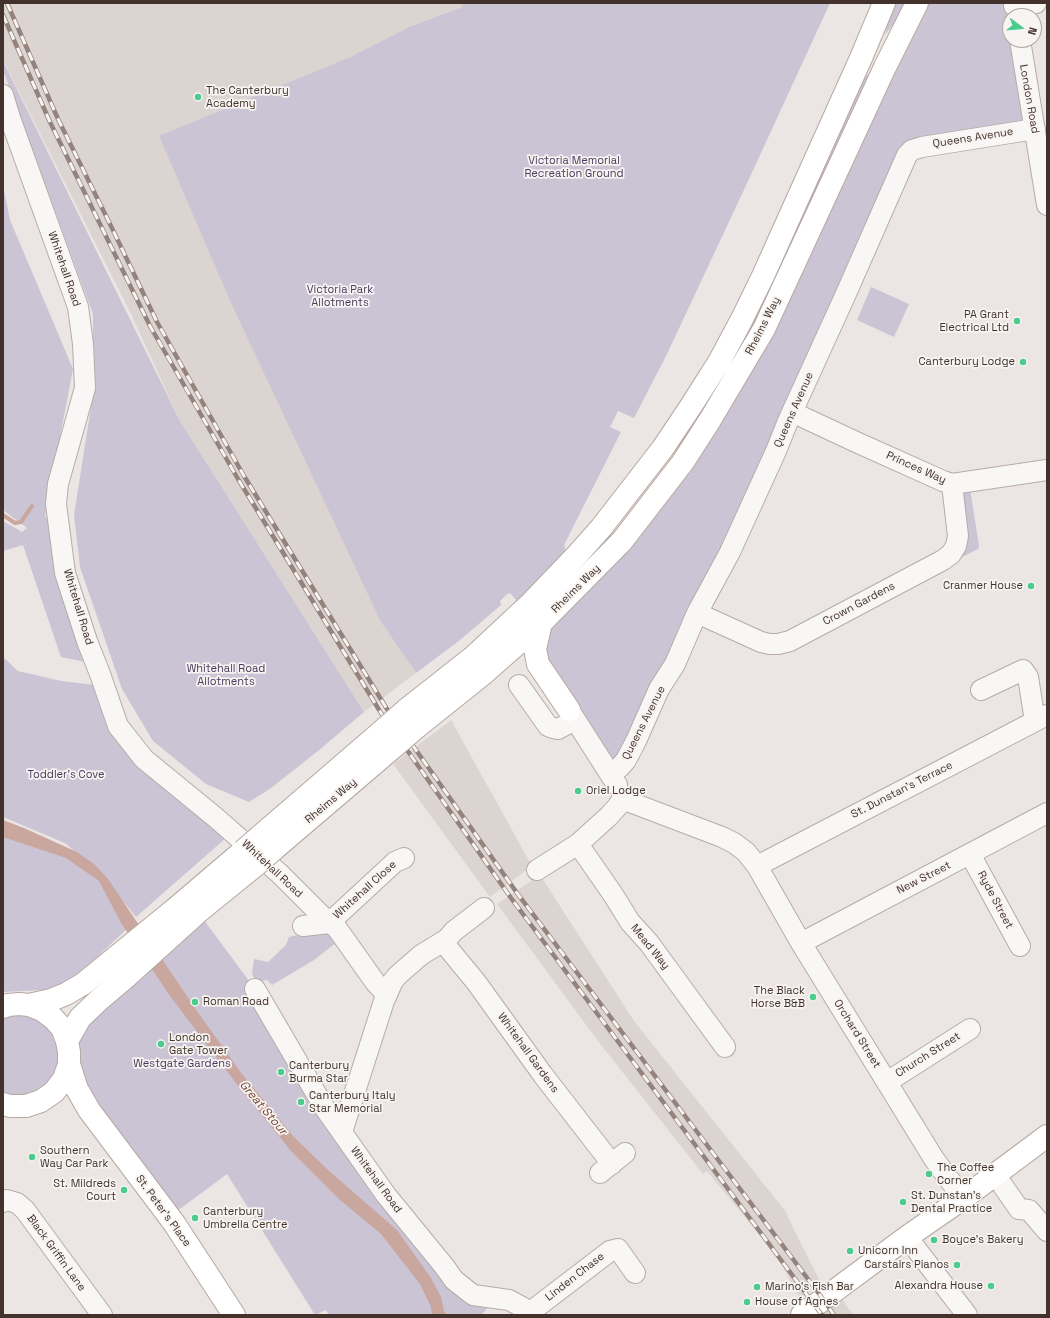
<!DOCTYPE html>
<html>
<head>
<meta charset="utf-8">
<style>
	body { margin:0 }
	#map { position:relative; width:1050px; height:1318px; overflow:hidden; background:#ebe5e3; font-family:"Space Grotesk",sans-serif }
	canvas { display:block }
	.frame { position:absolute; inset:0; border:4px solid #42322b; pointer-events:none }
	.north { position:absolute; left:1002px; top:8px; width:40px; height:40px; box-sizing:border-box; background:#f8f4f2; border:1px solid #afa6a2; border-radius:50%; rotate:106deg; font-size:11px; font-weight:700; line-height:16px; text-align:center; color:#42322b }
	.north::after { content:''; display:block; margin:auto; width:14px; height:18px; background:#4ccb8e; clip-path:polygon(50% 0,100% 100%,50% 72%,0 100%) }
</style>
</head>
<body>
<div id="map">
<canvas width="1050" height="1318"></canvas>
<div class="frame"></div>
<div class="north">N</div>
</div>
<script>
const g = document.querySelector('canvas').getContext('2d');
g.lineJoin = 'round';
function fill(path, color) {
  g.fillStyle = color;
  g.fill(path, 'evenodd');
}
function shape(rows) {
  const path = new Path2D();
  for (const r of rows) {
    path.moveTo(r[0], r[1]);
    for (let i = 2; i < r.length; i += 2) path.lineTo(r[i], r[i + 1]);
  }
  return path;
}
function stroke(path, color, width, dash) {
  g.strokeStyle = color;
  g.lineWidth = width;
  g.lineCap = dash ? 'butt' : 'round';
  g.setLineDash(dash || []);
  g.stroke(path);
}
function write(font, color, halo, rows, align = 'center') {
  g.font = font + ' "Space Grotesk",sans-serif';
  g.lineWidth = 3.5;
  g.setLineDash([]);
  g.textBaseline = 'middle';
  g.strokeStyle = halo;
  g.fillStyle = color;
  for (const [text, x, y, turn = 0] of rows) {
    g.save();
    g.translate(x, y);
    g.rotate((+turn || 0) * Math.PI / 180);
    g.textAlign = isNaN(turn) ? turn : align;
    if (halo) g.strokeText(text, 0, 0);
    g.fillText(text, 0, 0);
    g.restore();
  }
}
fill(shape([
	[3,3,461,3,464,7,411,26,348,58,381,622,416,673,364,712,180,421,131,314,3,60],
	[451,720,532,866,490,897,393,764],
	[540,875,634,1021,786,1212,796,1234,821,1283,800,1299,777,1256,707,1171,703,1174,598,1041,497,904],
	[841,1298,853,1315,822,1315]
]), '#dcd4d1');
fill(shape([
	[461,3,830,3,749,179,667,354,634,418,618,411,610,427,621,432,564,545,566,551,517,601,510,593,506,595,500,601,501,605,460,640,416,673,381,622,232,305,159,136,348,58,411,26,463,7],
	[892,3,907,3,903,11,885,35],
	[917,3,1014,3,1016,16,1010,16,1010,40,1020,40,1035,129,922,147,845,296,610,774,538,664,541,623,710,420],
	[3,61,180,421,364,712,318,751,271,788,249,802,206,784,153,741,122,689,80,567,74,515,93,394,93,314,3,70],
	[868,73,863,101,778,283,688,440,681,435,853,95],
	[3,185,10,220,73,369,45,516,52,524,90,663,61,657,23,545,3,551,3,521,22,532,27,528,3,510],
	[871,287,909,304,894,337,857,320],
	[970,489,979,546,978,549,960,558,966,546,967,540,961,495,966,490],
	[3,657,18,671,61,681,95,685,111,727,226,838,136,917,99,872,65,843,3,817],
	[3,827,67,852,100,876,132,924,95,959,65,983,44,990,3,992],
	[198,912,255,989,444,1266,497,1299,481,1315,329,1315,326,1310,315,1315,227,1174,169,1217,77,1089,75,1030],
	[332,927,341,939,314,960,272,985,267,980,260,981,255,980,252,974,254,959,268,962,286,945,289,937],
	[32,1014,56,1033,62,1065,43,1093,3,1098,3,1015]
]), '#cbc4d4');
fill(shape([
	[3,820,24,828,77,852,94,864,108,879,199,1014,242,1074,293,1136,328,1170,397,1230,431,1278,441,1297,444,1311,447,1315,432,1315,431,1307,420,1284,381,1234,339,1199,291,1151,236,1083,170,996,121,923,99,881,66,858,3,837]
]), '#c9a79f');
stroke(shape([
	[3,515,15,523,21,522,32,506]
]), '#c9a79f', 4);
const minor = shape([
	[1014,6,1036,3],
	[1020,40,1047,205],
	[3,95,10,118,78,307,83,344,85,388,58,484,56,504,65,573,87,641,100,674,118,726,144,759,215,817,280,874,329,923,336,927,375,982,387,995],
	[792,412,856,442,943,481,952,484,1047,470],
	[697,613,761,642,770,644,778,644,790,641,943,560,951,554,956,546,958,536,952,484],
	[519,685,548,726,553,728,558,729,575,720],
	[981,690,1023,670,1028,677,1035,721],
	[569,710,617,785],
	[610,774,620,767,626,760,636,741,659,689,675,664,697,613,730,552,776,451,788,421,845,296,907,155,912,150,922,147,1035,129],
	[622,799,722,837,734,843,746,852,757,866,801,943,915,1128,934,1159,963,1198],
	[578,844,614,896,630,922,649,943,725,1047],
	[970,854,1020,946],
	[757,866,1047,715],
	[537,870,578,844,609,816,618,806,622,799],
	[303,926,329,923,395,862,404,858],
	[443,942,476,982,543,1075,612,1164],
	[801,943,1047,813],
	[255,989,324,1107,386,1195,444,1266,454,1280,473,1295,509,1300,522,1307,530,1315],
	[887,1082,970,1029],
	[342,1132,384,1001,393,981,398,975,421,955,447,939,454,931,484,908],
	[600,1173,625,1153],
	[996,1174,1003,1186,1019,1209,1029,1210,1047,1231],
	[3,1202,7,1200,17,1203,25,1210,102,1315],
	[907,1237,967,1315],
	[529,1313,610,1251,618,1249,635,1273]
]);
const major = shape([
	[541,623,535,649,538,664,569,710],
	[406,710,472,658,530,604,577,555,601,528,663,448,691,406,719,362,742,319,763,276,861,58,884,3],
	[417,727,482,675,541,623,622,541,683,462,710,420,764,329,885,67,917,3],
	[259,837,382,731],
	[273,850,396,745],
	[29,1005,51,1000,66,994,83,984,175,909,243,851],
	[3,1007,8,1005,19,1004,29,1005,42,1010,53,1018,62,1028,67,1041,69,1052,69,1064,64,1079,54,1092,41,1101,26,1106,10,1106,3,1104],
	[67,1041,80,1018,100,999,126,977,198,912,256,865],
	[69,1064,77,1089,89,1110,174,1223,234,1315],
	[802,1315,907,1237,965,1197,1047,1136]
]);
stroke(minor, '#b5aca8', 22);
stroke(major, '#b6a8a2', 24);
stroke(minor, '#f9f7f5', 20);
stroke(major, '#fff', 22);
const rail = shape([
	[7,3,58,119,110,224,157,322,244,476,387,709,517,893,823,1299,834,1315],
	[3,15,50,122,150,326,238,479,381,713,511,898,822,1315]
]);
stroke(rail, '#94837c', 4.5);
stroke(rail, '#f8f4f2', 3, [9]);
const majorBridge = shape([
	[382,731,406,710],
	[396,745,417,727],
	[243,851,259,837],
	[256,865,273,850]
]);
stroke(majorBridge, '#b6a8a2', 24, []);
stroke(majorBridge, '#fff', 22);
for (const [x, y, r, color] of [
	[198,97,4,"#4ccb8e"],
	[1017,321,4,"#4ccb8e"],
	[1023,362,4,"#4ccb8e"],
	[1031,586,4,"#4ccb8e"],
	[578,791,4,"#4ccb8e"],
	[813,997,4,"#4ccb8e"],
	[195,1002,4,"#4ccb8e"],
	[161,1044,4,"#4ccb8e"],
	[281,1072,4,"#4ccb8e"],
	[301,1102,4,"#4ccb8e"],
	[32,1157,4,"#4ccb8e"],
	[929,1174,4,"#4ccb8e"],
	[124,1190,4,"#4ccb8e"],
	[903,1202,4,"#4ccb8e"],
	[195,1218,4,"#4ccb8e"],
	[934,1240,4,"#4ccb8e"],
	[850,1251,4,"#4ccb8e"],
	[957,1265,4,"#4ccb8e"],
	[991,1286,4,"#4ccb8e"],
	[757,1287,4,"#4ccb8e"],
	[747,1302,4,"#4ccb8e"]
]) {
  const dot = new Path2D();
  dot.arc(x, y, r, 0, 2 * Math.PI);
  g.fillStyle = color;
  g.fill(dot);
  stroke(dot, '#f8f4f2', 1.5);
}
write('11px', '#42322b', '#f8f4f2', [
	["The Canterbury",206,91],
	["Academy",206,104],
	["PA Grant",1009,315,"right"],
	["Electrical Ltd",1009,328,"right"],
	["Canterbury Lodge",1015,362,"right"],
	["Cranmer House",1023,586,"right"],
	["Oriel Lodge",586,791],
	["The Black",805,991,"right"],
	["Horse B&B",805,1004,"right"],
	["Roman Road",203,1002],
	["London",169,1038],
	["Gate Tower",169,1051],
	["Canterbury",289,1066],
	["Burma Star",289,1079],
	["Canterbury Italy",309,1096],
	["Star Memorial",309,1109],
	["Southern",40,1151],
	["Way Car Park",40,1164],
	["The Coffee",937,1168],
	["Corner",937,1181],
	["St. Mildreds",116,1184,"right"],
	["Court",116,1197,"right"],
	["St. Dunstan's",911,1196],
	["Dental Practice",911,1209],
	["Canterbury",203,1212],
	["Umbrella Centre",203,1225],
	["Boyce's Bakery",942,1240],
	["Unicorn Inn",858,1251],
	["Carstairs Pianos",949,1265,"right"],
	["Alexandra House",983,1286,"right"],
	["Marino's Fish Bar",765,1287],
	["House of Agnes",755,1302]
], 'left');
write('11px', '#42322b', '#f8f4f2', [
	["London Road",1029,99,80],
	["Queens Avenue",973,138,-9],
	["Whitehall Road",64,269,71],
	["Rheims Way",763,326,-63],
	["Queens Avenue",794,410,-66],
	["Princes Way",916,468,24],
	["Rheims Way",576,589,-45],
	["Crown Gardens",859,604,-28],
	["Whitehall Road",78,607,73],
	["Queens Avenue",644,723,-63],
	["St. Dunstan's Terrace",902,790,-27],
	["Rheims Way",331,801,-40],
	["Whitehall Road",272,869,43],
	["New Street",924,878,-27],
	["Whitehall Close",365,890,-42],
	["Ryde Street",995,900,62],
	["Mead Way",650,947,51],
	["Orchard Street",857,1034,58],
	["Whitehall Gardens",528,1053,54],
	["Church Street",928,1055,-32],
	["Whitehall Road",376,1180,54],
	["St. Peter's Place",163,1211,54],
	["Black Griffin Lane",56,1253,54],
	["Linden Chase",575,1277,-38]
]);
write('11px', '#4a395e', '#f8f4f2', [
	["Victoria Memorial",574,161],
	["Recreation Ground",574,174],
	["Victoria Park",340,290],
	["Allotments",340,303],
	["Whitehall Road",226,669],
	["Allotments",226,682],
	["Toddler's Cove",66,775],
	["Westgate Gardens",182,1064]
]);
write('italic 12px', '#754436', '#f8f4f2', [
	["Great Stour",263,1108,50]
]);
</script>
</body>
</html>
